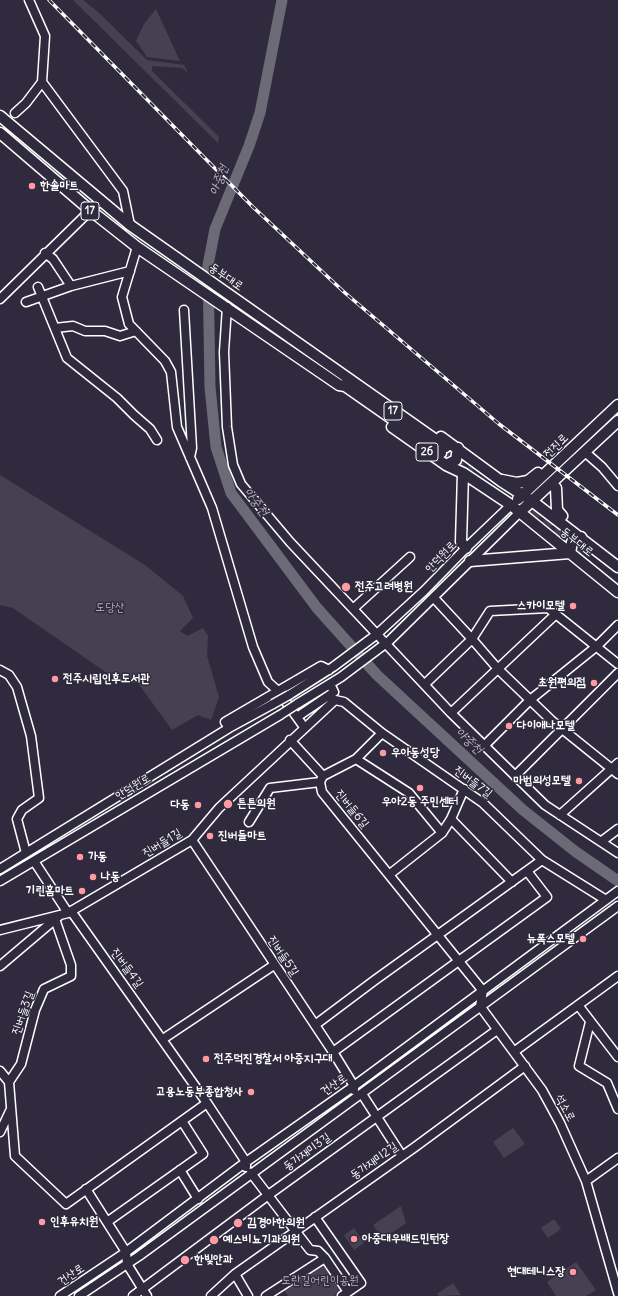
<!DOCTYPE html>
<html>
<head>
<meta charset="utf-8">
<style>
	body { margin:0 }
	canvas { display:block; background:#2f2a3d }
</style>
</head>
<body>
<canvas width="618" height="1296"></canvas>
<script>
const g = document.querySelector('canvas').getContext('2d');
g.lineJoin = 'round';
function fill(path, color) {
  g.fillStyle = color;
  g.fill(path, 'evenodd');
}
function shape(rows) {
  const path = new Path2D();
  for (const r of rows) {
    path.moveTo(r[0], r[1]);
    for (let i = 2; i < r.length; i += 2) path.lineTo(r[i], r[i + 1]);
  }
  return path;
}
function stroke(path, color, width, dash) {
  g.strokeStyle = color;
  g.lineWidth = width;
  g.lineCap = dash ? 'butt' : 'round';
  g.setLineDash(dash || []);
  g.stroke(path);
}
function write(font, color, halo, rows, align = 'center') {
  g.font = font + ' Delius,"Poor Story",sans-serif';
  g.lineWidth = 3;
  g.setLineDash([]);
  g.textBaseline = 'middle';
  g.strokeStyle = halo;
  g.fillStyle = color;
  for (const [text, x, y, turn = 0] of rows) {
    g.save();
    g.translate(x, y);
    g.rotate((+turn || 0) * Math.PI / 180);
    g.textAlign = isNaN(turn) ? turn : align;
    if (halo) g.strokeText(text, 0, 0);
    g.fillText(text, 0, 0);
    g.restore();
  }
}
fill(shape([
	[73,0,83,0,98,12,147,60,184,65,188,73,182,68,152,66,152,71,213,131,219,137,218,143],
	[156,9,180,61,147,57,136,41,144,24],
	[0,475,145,565,183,596,193,618,180,631,187,636,203,628,208,636,207,656,219,697,211,720,198,715,172,730,138,683,120,682,13,608,0,605],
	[513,1128,525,1144,504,1158,493,1142],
	[401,1206,406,1223,383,1239,373,1225],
	[554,1219,561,1229,548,1238,541,1228],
	[354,1228,364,1243,354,1250,344,1235],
	[324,1261,343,1290,334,1296,288,1296,283,1288],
	[576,1262,596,1290,586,1296,556,1296,547,1282],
	[453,1283,461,1295,439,1296,437,1294]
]), '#464152');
stroke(shape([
	[282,0,260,113,249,146,215,229,208,265,210,387,216,447,231,493,317,608,377,675,523,810,576,852,618,881]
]), '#6d6a77', 11);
stroke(shape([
	[441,453,471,473],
	[521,500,579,543],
	[553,534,580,554]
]), '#443f50', 10, [10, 5]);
const minor = shape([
	[29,0,45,36,42,82,123,191,130,225],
	[15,113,26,103,42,82],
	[137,247,122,297,129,324,165,361,171,372,177,427,212,508,253,647,268,682,278,691,304,727],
	[71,286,130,271],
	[38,287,67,358,117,398,134,415,150,429,157,440],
	[0,299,101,200],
	[26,302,71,286,53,259,45,253],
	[227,307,224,352,227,427,233,465,241,484,290,542,451,713,545,805,618,853],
	[184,310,192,448,190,457],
	[55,328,73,326,85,331,105,331,120,336,136,331],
	[586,453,602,467,618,486],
	[434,598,472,639,498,669,551,720,618,774],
	[354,608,410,557],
	[0,670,9,675,17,687,31,736,39,798,22,810,17,819,26,853],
	[425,684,472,639,490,611,548,608,618,664],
	[289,695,333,667,376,635,424,591,466,548,511,505],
	[297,704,341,677,389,641,520,512],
	[451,713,556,614],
	[297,717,334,692,330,684],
	[229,728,225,722,321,666,329,670],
	[290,740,323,776,320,782,322,792,483,991,480,1006,542,1090,560,1123,586,1181,618,1293],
	[484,746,530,700,597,646,618,625],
	[356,759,409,793,442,833],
	[323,776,356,759,382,733],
	[515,776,618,673],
	[560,815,618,763],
	[451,819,512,882],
	[249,822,270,788,320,782],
	[192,840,333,1052,354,1086,354,1090],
	[602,841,618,829],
	[34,861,68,913],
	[0,869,229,728,273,704],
	[390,874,442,833,451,819,464,789],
	[0,881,280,715],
	[71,911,207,1103,246,1162,246,1167],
	[55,919,71,965,71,976,44,989,35,1010,21,1064,9,1082,15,1156,66,1204,207,1103],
	[0,930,68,913,192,840,219,808,335,700,344,702,382,733,483,803,542,860,606,900],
	[0,966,59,916],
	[578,1005,618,1057],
	[590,1022,579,1066,607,1083,618,1109],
	[315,1025,375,980,542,860],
	[163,1039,274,965],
	[515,1051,618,976],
	[333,1052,547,897,527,871],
	[0,1071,9,1082],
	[362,1094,402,1156],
	[0,1132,10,1111],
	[180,1170,198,1199],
	[251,1173,310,1250,318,1251,325,1258,348,1292],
	[586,1181,618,1158],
	[86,1189,126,1252,127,1264,147,1296],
	[315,1217,361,1283,342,1296],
	[107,1222,203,1154,182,1121],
	[235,1274,248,1296],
	[60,1296,126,1252,246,1162,354,1086,618,891],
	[79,1296,139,1256,618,906],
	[133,1296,267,1196,497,1030],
	[211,1296,235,1274,415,1147,525,1066],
	[266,1296,325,1258]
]);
const major = shape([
	[0,116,130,225,446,447],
	[0,133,90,210,137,247,339,385,345,386,441,453],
	[392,427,446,465,463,473,511,505,618,592],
	[441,437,501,481,532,501,618,567],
	[446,465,456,460,458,448],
	[463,473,461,542,466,548],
	[502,480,517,483,528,481,538,473],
	[552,484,556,488,557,510,562,516,558,521],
	[518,499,618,405],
	[520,512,618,421],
	[570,553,572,542,581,537],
	[470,561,570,553]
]);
stroke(minor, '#fff', 11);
stroke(major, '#fff', 13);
stroke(minor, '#2f2a3d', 8);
stroke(major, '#2f2a3d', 10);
const rail = shape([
	[49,0,253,207,344,292,499,424,618,515]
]);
stroke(rail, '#fff', 3.5);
stroke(rail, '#2f2a3d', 2, [6]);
const minorBridge = shape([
	[273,704,289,695],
	[280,715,297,704]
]);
stroke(minorBridge, '#fff', 11, []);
stroke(minorBridge, '#2f2a3d', 8);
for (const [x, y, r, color] of [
	[32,186,4,"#ff9aa2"],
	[346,587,5,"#ff9aa2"],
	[573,606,4,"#ff9aa2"],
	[55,679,4,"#ff9aa2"],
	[594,683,4,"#ff9aa2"],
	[509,726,4,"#ff9aa2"],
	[383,753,4,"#ff9aa2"],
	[579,781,4,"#ff9aa2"],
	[420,788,4,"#ff9aa2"],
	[228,804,5,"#ff9aa2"],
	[198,805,4,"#ff9aa2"],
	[210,836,4,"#ff9aa2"],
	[80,857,4,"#ff9aa2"],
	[93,877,4,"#ff9aa2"],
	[82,891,4,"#ff9aa2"],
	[583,939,4,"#ff9aa2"],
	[206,1059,4,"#ff9aa2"],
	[251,1092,4,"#ff9aa2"],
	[42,1222,4,"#ff9aa2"],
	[238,1223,5,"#ff9aa2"],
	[354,1239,4,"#ff9aa2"],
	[214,1240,5,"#ff9aa2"],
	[185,1260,5,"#ff9aa2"],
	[573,1272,4,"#ff9aa2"]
]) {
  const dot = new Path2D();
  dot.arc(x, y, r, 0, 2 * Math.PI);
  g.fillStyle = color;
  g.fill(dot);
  stroke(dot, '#2f2a3d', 1.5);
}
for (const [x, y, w] of [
	[90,211,18],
	[393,411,18],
	[427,452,22]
]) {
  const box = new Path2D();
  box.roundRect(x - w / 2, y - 9, w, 18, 3);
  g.fillStyle = '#2f2a3d';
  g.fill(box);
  stroke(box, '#fff', 1);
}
write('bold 11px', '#fff', null, [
	["17",90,211],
	["17",393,411],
	["26",427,452]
]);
write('bold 12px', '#fff', '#2f2a3d', [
	["한솔마트",40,186],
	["전주고려병원",355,587],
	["스카이모텔",565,606,"right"],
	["전주시립인후도서관",63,679],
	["초원편의점",586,683,"right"],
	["다이애나모텔",517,726],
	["우아동성당",391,753],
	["마법의성모텔",571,781,"right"],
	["우아2동 주민센터",420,802,"center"],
	["튼튼의원",237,804],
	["다동",190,805,"right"],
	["진버들마트",218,836],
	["가동",88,857],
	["나동",101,877],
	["기린홈마트",74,891,"right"],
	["뉴폭스모텔",575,939,"right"],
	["전주덕진경찰서 아중지구대",214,1059],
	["고용노동부종합청사",243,1092,"right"],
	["인후유치원",50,1222],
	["김경아한의원",247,1223],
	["아중대우배드민턴장",362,1239],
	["예스비뇨기과의원",223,1240],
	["한빛안과",194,1260],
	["현대테니스장",565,1272,"right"]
], 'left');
write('12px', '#fff', '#2f2a3d', [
	["동부대로",226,277,35],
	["전진로",556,446,-44],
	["동부대로",577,542,39],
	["안덕원로",441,557,-46],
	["진버들7길",473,782,37],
	["안덕원로",133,787,-31],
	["진버들6길",352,809,51],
	["진버들1길",162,843,-31],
	["진버들5길",283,956,56],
	["진버들4길",127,968,54],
	["진버들3길",23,1013,-71],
	["건산로",334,1085,-35],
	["석소로",565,1108,62],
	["동가재미3길",307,1152,-36],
	["동가재미2길",374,1161,-35],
	["건산로",71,1275,-34]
]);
write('12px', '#b5b3ba', '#2f2a3d', [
	["도당산",110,608],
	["도란길어린이공원",320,1281]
]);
write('italic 13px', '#b6b4bb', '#2f2a3d', [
	["아중천",219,180,-69],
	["아중천",256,502,53],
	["아중천",469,741,43]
]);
</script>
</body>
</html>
